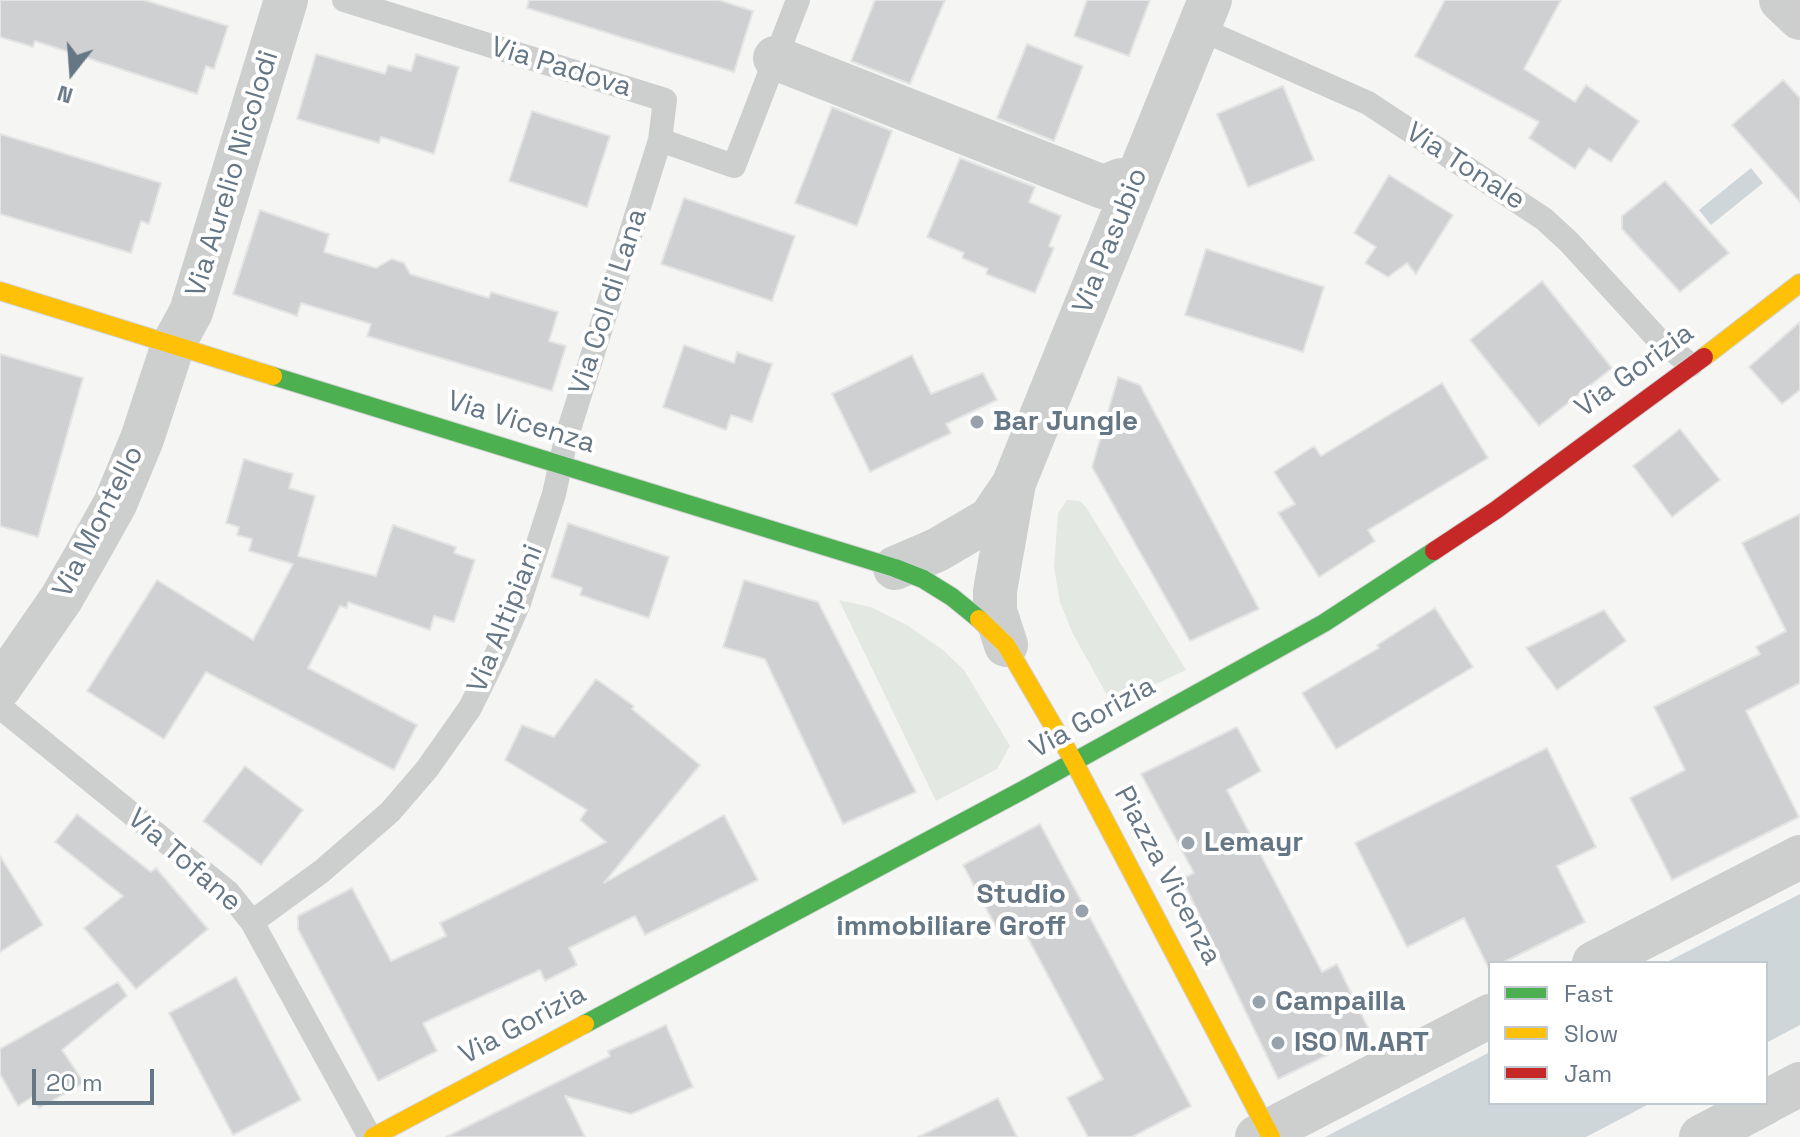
<!DOCTYPE html>
<html>
<head>
<meta charset="utf-8">
<style>
	body { margin:0 }
	#map { position:relative; width:1800px; height:1137px; overflow:hidden; background:#f5f5f4; font-family:"Space Grotesk",sans-serif }
	canvas { display:block }
	.legend { position:absolute; left:1488px; top:961px; width:280px; height:144px; box-sizing:border-box; background:#fff; border:2px solid #c1c8ce; margin:0; padding:10px 14px; list-style:none; font-size:24px; color:#657685 }
	.legend li { display:flex; align-items:center; gap:16px; height:40px }
	.legend b { width:40px; border:2px solid #c1c8ce }
	.north { position:absolute; left:32px; top:32px; width:80px; height:80px; -webkit-text-stroke:6px #fff; paint-order:stroke; rotate:197deg; font-size:22px; font-weight:700; line-height:32px; text-align:center; color:#657685 }
	.north::after { content:''; display:block; margin:auto; width:28px; height:36px; background:#657685; clip-path:polygon(50% 0,100% 100%,50% 72%,0 100%) }
	.scale { position:absolute; left:32px; top:1069px; width:122px; height:36px; box-sizing:border-box; border:4px solid #657685; border-top:0; padding-left:10px; font-size:24px; line-height:28px; white-space:nowrap; color:#657685; -webkit-text-stroke:6px #fff; paint-order:stroke }
</style>
</head>
<body>
<div id="map">
<canvas width="1800" height="1137"></canvas>
<ul class="legend">
<li><b style="height:10px;background:#4caf50"></b>Fast</li>
<li><b style="height:10px;background:#ffc107"></b>Slow</li>
<li><b style="height:10px;background:#c62828"></b>Jam</li>
</ul>
<div class="north">N</div>
<div class="scale">20 m</div>
</div>
<script>
const g = document.querySelector('canvas').getContext('2d');
g.lineJoin = 'round';
function fill(path, color) {
  g.fillStyle = color;
  g.fill(path, 'evenodd');
}
function shape(rows) {
  const path = new Path2D();
  for (const r of rows) {
    path.moveTo(r[0], r[1]);
    for (let i = 2; i < r.length; i += 2) path.lineTo(r[i], r[i + 1]);
  }
  return path;
}
function stroke(path, color, width, dash) {
  g.strokeStyle = color;
  g.lineWidth = width;
  g.lineCap = dash ? 'butt' : 'round';
  g.setLineDash(dash || []);
  g.stroke(path);
}
function write(font, color, halo, rows, align = 'center') {
  g.font = font + ' "Space Grotesk",sans-serif';
  g.lineWidth = 8;
  g.setLineDash([]);
  g.textBaseline = 'middle';
  g.strokeStyle = halo;
  g.fillStyle = color;
  for (const [text, x, y, turn = 0] of rows) {
    g.save();
    g.translate(x, y);
    g.rotate((+turn || 0) * Math.PI / 180);
    g.textAlign = isNaN(turn) ? turn : align;
    if (halo) g.strokeText(text, 0, 0);
    g.fillText(text, 0, 0);
    g.restore();
  }
}
fill(shape([
	[1067,500,1080,501,1086,507,1186,670,1118,702,1108,697,1072,632,1060,602,1054,567,1058,513],
	[839,600,871,607,907,625,943,650,964,670,1010,746,997,769,936,801]
]), '#e4e8e2');
fill(shape([
	[1751,168,1763,183,1711,225,1699,210],
	[1800,894,1800,1025,1766,1043,1766,963,1665,963],
	[1490,1052,1490,1103,1651,1103,1586,1137,1325,1137]
]), '#ced6d9');
const building = shape([
	[0,0,144,0,228,26,214,69,206,66,197,94,35,41,33,47,0,37,0,0],
	[529,0,719,0,753,11,734,72,527,8,529,0],
	[875,0,945,0,910,84,851,61,875,0],
	[1087,0,1150,0,1129,56,1074,36,1087,0],
	[1445,0,1561,0,1524,69,1575,102,1586,85,1639,121,1611,162,1589,148,1575,169,1529,138,1539,122,1415,56,1445,0],
	[1027,44,1083,66,1054,141,997,118,1027,44],
	[316,54,385,74,388,65,411,71,416,54,459,67,434,154,381,137,379,143,297,119,316,54],
	[1783,80,1800,98,1800,202,1732,125,1783,80],
	[1283,86,1314,160,1248,187,1217,114,1283,86],
	[832,107,892,131,857,226,795,203,832,107],
	[532,111,610,136,587,207,509,181,532,111],
	[0,134,161,183,149,224,141,221,131,253,0,214,0,134],
	[960,158,1035,187,1029,202,1061,216,1049,246,1054,248,1035,293,986,274,988,269,962,258,964,253,927,237,960,158],
	[1389,175,1453,215,1416,274,1407,263,1388,277,1365,263,1376,247,1354,233,1389,175],
	[1665,181,1729,253,1680,292,1622,229,1622,216,1665,181],
	[684,198,795,236,772,301,661,264,684,198],
	[260,210,329,234,324,252,376,268,392,259,404,263,410,274,489,298,491,292,558,312,549,341,566,346,552,391,367,336,371,324,301,303,297,316,233,294,260,210],
	[1206,249,1324,287,1303,352,1185,315,1206,249],
	[1542,281,1612,368,1539,426,1470,340,1542,281],
	[1800,322,1800,390,1782,404,1749,367,1800,322],
	[684,345,734,363,737,352,772,364,752,422,731,415,726,430,663,407,684,345],
	[0,354,83,378,38,537,0,526,0,354],
	[912,355,931,394,983,373,997,400,946,424,951,433,870,472,832,394,912,355],
	[1118,377,1140,385,1259,609,1190,641,1092,467,1118,377],
	[1442,383,1488,458,1368,530,1375,541,1319,577,1278,513,1295,504,1274,472,1314,446,1321,456,1442,383],
	[1680,429,1720,480,1672,517,1633,466,1680,429],
	[244,459,293,474,289,488,315,496,298,556,376,576,393,525,456,547,454,553,475,560,454,622,434,616,430,630,348,602,347,608,340,606,308,668,417,725,394,770,206,672,164,739,87,691,157,580,253,640,293,564,249,551,252,539,237,535,239,527,226,523,244,459],
	[1800,514,1800,683,1746,711,1799,817,1672,880,1630,798,1685,770,1654,707,1760,654,1756,647,1786,631,1742,543,1800,514],
	[568,523,669,557,649,618,580,595,582,588,551,577,568,523],
	[744,580,818,602,916,792,843,824,765,659,723,647,744,580],
	[1435,608,1473,667,1336,749,1302,693,1379,648,1377,645,1435,608],
	[1604,610,1626,641,1557,690,1526,648,1604,610],
	[596,679,634,706,632,709,700,765,604,883,724,815,758,880,645,935,635,916,569,948,577,965,545,981,540,970,423,1023,437,1051,378,1081,298,929,298,916,352,888,391,961,446,936,440,923,606,842,580,820,587,810,505,760,522,725,554,737,596,679],
	[1237,727,1261,771,1227,790,1322,972,1337,964,1371,1034,1278,1079,1182,879,1194,873,1141,774,1237,727],
	[1547,748,1596,847,1557,866,1585,922,1502,963,1490,963,1489,969,1464,918,1407,947,1355,843,1547,748],
	[245,766,303,810,261,865,203,821,245,766],
	[77,814,151,872,156,868,208,929,136,989,84,928,123,896,55,842,77,814],
	[1040,824,1191,1106,1132,1137,1088,1137,1067,1098,1103,1079,1021,925,1001,936,963,865,1040,824],
	[0,856,43,925,0,952,0,856],
	[236,977,301,1100,233,1135,169,1013,236,977],
	[118,982,127,996,62,1050,84,1083,39,1108,32,1097,18,1106,0,1074,0,1049,118,982],
	[666,1025,693,1087,631,1114,565,1096,585,1137,446,1137,610,1056,608,1051,666,1025],
	[998,1098,1017,1137,918,1137,998,1098]
]);
fill(building, '#ced0d1');
stroke(building, '#e4e4e4', 2);
const fast = shape([
	[273,376,895,568,923,579,952,597,979,619],
	[585,1024,1023,790,1324,623,1434,551]
]);
const slow = shape([
	[0,291,273,376],
	[1704,357,1800,283],
	[979,619,1006,645,1073,760,1271,1137],
	[373,1137,585,1024]
]);
const jam = shape([
	[1434,551,1496,510,1704,357]
]);
stroke(fast, '#d2d3d4', 20);
stroke(slow, '#d2d3d4', 20);
stroke(jam, '#d2d3d4', 20);
stroke(shape([
	[344,0,665,100,660,140,734,166,798,0],
	[1198,28,1368,103,1544,219,1569,242,1656,337,1691,365],
	[0,707,228,892,252,922,370,1137],
	[252,922,322,871,390,812,427,769,470,708,498,651,519,603,554,494,566,439,660,140]
]), '#cdcfcf', 24);
stroke(shape([
	[1781,0,1800,18],
	[775,58,1103,187,1121,180,1134,185],
	[895,568,937,550,990,519,1013,485],
	[1006,645,995,611,995,591,1014,483,1210,0],
	[0,687,61,599,87,554,115,504,142,439,173,345,191,312,286,0],
	[1594,963,1800,857],
	[1766,1102,1800,1084],
	[1257,1137,1490,1016],
	[1701,1137,1765,1103]
]), '#cdcfcf', 44);
stroke(fast, '#4caf50', 18);
stroke(slow, '#ffc107', 18);
stroke(jam, '#c62828', 18);
for (const [x, y, r, color] of [
	[977,422,8,"#97a2ac"],
	[1188,843,8,"#97a2ac"],
	[1082,911,8,"#97a2ac"],
	[1259,1002,8,"#97a2ac"],
	[1278,1043,8,"#97a2ac"]
]) {
  const dot = new Path2D();
  dot.arc(x, y, r, 0, 2 * Math.PI);
  g.fillStyle = color;
  g.fill(dot);
  stroke(dot, '#fff', 3);
}
write('28px', '#657685', '#fff', [
	["Via Padova",561,68,17],
	["Via Tonale",1465,167,33],
	["Via Aurelio Nicolodi",233,174,-73],
	["Via Pasubio",1111,241,-68],
	["Via Col di Lana",609,302,-72],
	["Via Gorizia",1635,371,-36],
	["Via Vicenza",521,423,17],
	["Via Montello",99,522,-63],
	["Via Altipiani",506,619,-68],
	["Via Gorizia",1093,718,-29],
	["Via Tofane",184,861,41],
	["Piazza Vicenza",1167,876,62],
	["Via Gorizia",523,1025,-28]
]);
write('bold 28px', '#657685', '#fff', [
	["Bar Jungle",993,422],
	["Lemayr",1204,843],
	["Studio",1066,895,"right"],
	["immobiliare Groff",1066,927,"right"],
	["Campailla",1275,1002],
	["ISO M.ART",1294,1043]
], 'left');
</script>
</body>
</html>
